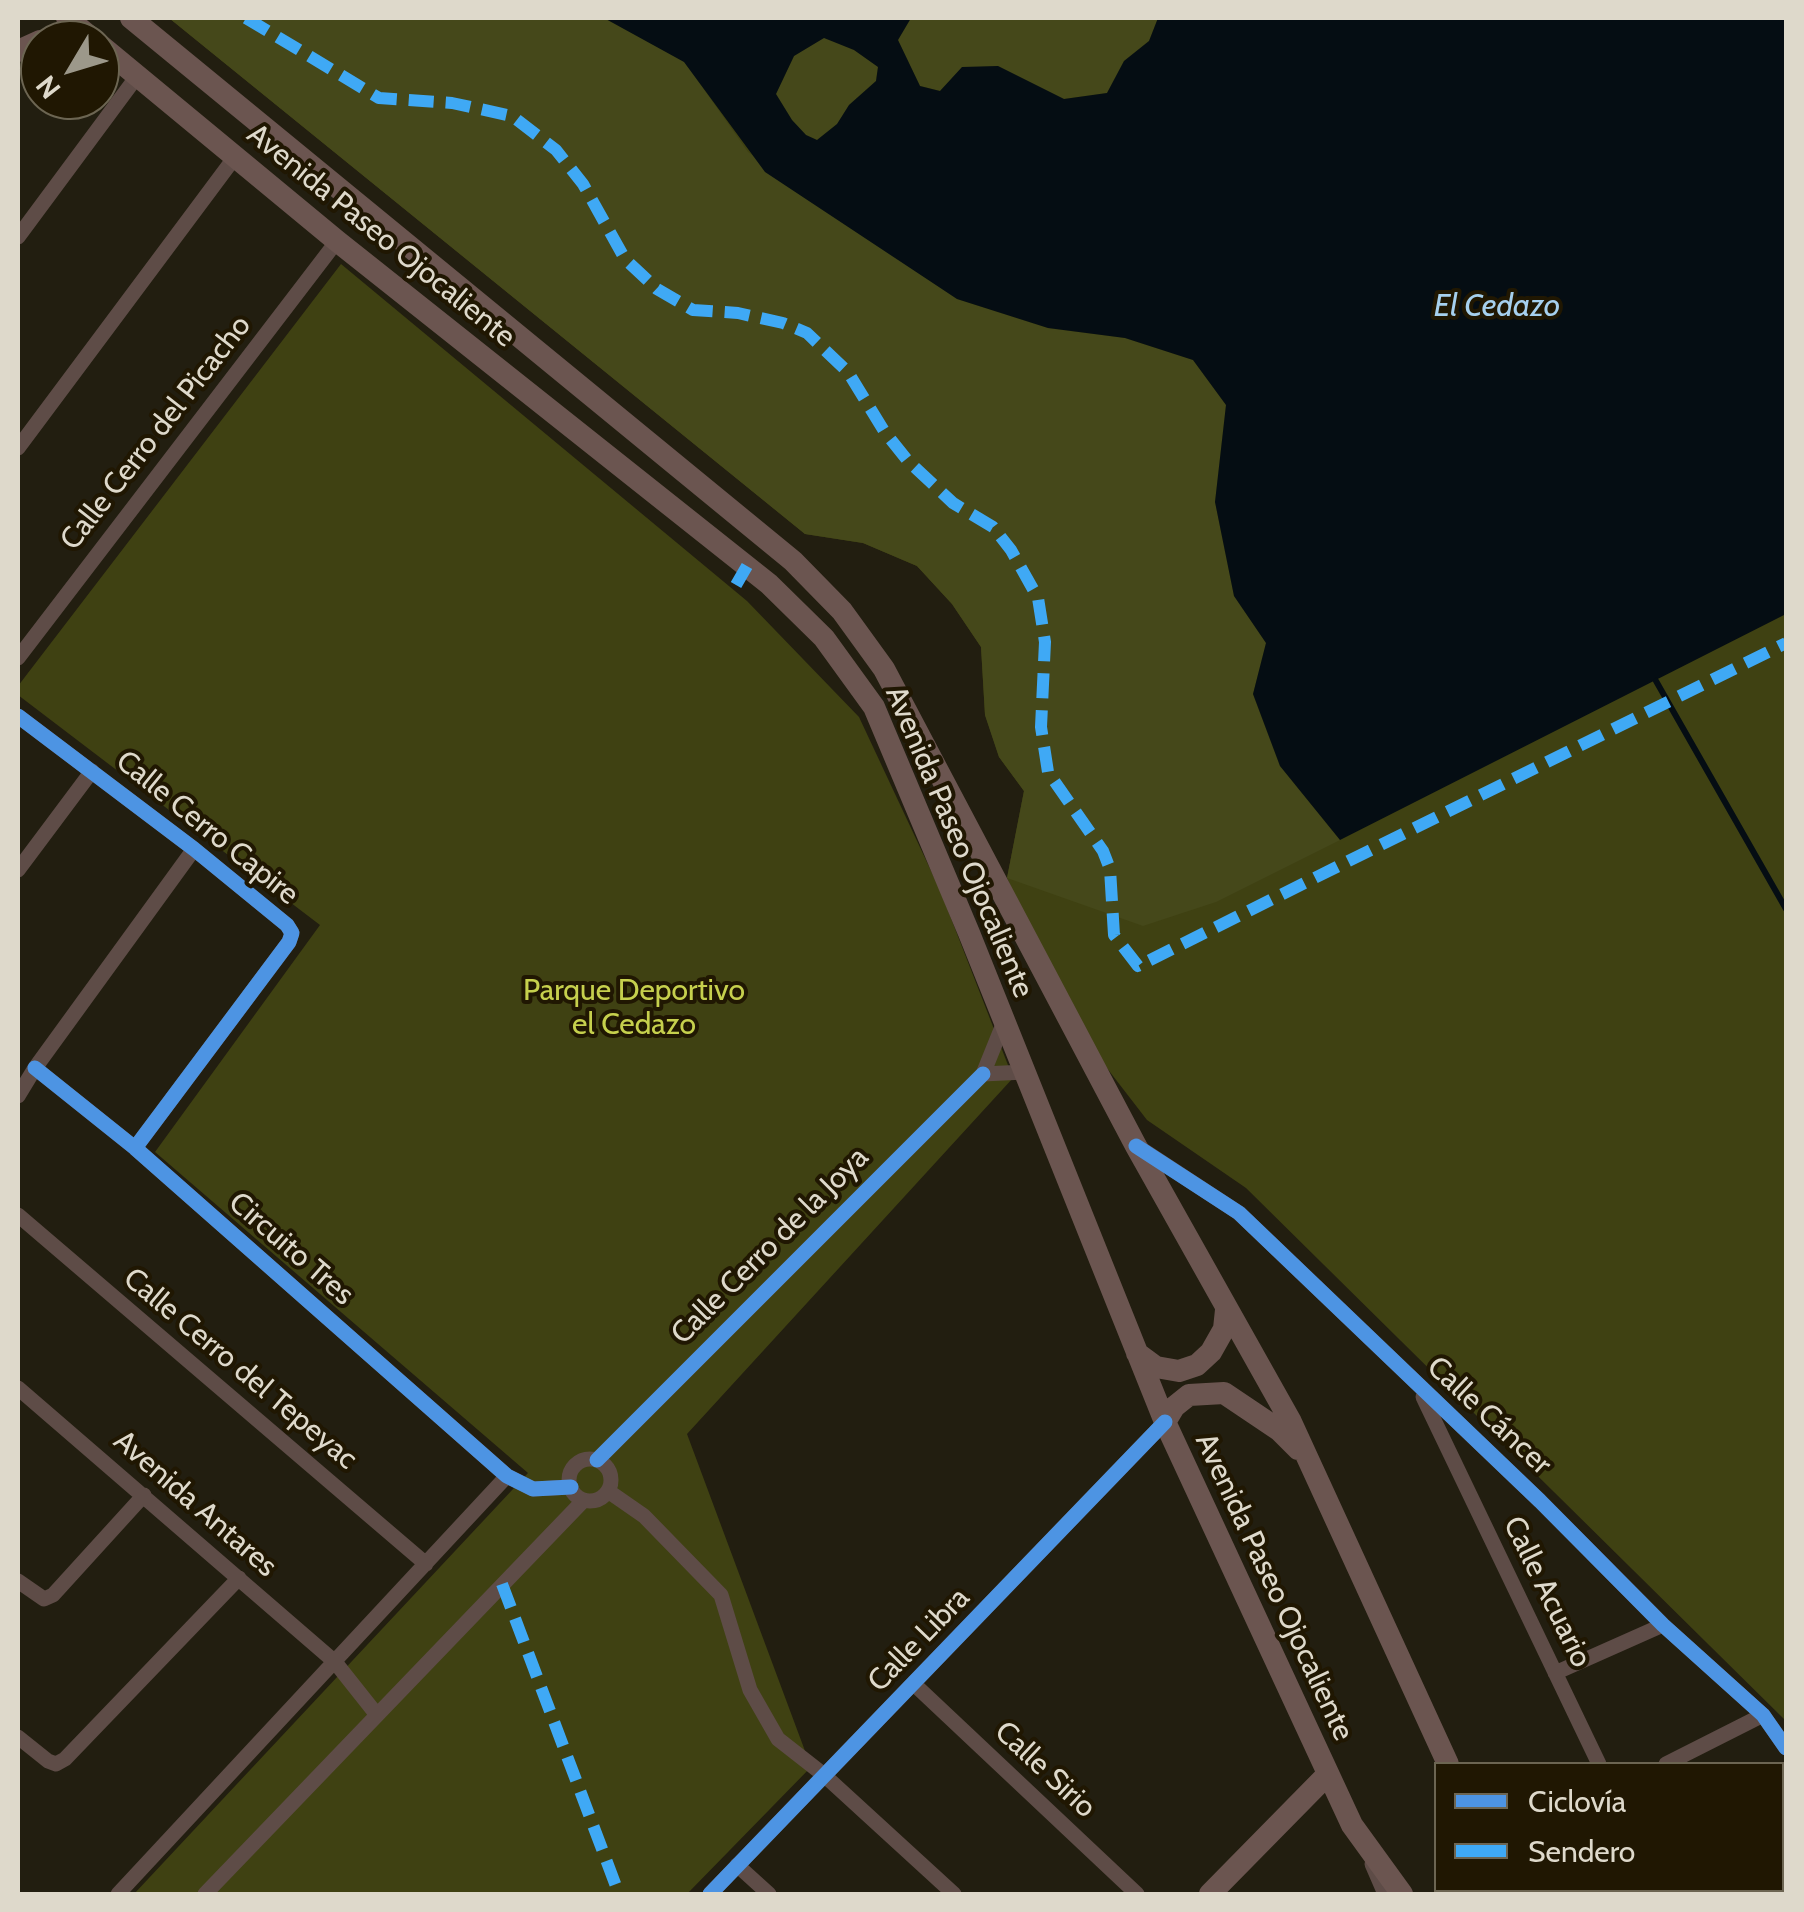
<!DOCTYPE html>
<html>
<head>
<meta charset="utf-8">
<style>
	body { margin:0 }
	#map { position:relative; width:1804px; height:1912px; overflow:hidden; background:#221e10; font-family:Cabin,sans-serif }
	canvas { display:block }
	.frame { position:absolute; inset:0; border:20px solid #ded9cb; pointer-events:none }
	.legend { position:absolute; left:1434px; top:1762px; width:350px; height:130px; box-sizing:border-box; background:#201702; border:2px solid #6c6552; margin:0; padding:12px 18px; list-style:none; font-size:30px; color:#ded9cb }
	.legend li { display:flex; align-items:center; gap:20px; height:50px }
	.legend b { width:50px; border:2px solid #6c6552 }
	.north { position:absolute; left:20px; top:20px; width:100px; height:100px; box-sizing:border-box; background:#201702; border:2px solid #6c6552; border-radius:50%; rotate:232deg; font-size:28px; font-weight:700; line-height:40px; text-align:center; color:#ded9cb }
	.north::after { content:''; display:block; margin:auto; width:35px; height:45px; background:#9c988a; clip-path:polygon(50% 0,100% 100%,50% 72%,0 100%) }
</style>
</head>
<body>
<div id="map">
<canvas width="1804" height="1912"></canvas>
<div class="frame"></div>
<ul class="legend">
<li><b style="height:12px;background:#4d94e3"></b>Ciclovía</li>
<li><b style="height:12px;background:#3fa9f5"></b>Sendero</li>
</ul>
<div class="north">N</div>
</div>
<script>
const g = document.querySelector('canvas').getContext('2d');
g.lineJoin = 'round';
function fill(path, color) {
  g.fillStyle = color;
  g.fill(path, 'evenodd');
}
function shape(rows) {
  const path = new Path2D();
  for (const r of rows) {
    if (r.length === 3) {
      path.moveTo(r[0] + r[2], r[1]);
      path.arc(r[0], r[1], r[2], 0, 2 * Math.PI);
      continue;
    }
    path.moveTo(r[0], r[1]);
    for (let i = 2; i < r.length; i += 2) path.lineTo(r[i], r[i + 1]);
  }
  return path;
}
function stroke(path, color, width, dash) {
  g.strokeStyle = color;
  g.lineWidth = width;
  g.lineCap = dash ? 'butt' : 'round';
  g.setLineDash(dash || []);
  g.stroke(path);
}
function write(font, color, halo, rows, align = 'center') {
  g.font = font + ' Cabin,sans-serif';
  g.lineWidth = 8;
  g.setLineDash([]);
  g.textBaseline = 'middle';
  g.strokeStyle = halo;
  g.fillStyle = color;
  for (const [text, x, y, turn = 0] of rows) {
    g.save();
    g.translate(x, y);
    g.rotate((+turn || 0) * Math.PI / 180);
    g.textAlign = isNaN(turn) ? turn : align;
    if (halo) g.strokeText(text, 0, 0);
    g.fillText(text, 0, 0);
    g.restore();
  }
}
fill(shape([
	[169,18,1786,18,1786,1721,1246,1188,1147,1120,1076,1028,1007,878,1024,791,999,757,985,715,981,647,952,604,917,566,863,543,805,534],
	[341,264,747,601,859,717,940,890,1013,1078,687,1434,811,1767,687,1894,134,1894,528,1473,155,1152,320,925,18,695,18,686]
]), '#3f4112');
fill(shape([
	[169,18,604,18,684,61,748,152,957,299,1048,328,1125,338,1193,360,1226,405,1215,502,1234,596,1266,643,1253,694,1280,766,1340,840,1216,902,1143,926,1007,878,1024,791,999,757,985,715,981,647,952,604,917,566,863,543,805,534],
	[911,18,1158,18,1149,41,1124,61,1107,93,1064,99,998,66,962,68,940,91,920,86,898,40],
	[824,37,854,50,878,66,876,81,849,105,838,124,817,140,806,135,792,120,776,94,794,56]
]), '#45481a');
fill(shape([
	[604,18,911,18,898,40,920,86,940,91,962,67,998,66,1064,99,1107,93,1124,61,1149,41,1158,18,1786,18,1786,614,1340,840,1280,766,1253,694,1266,643,1234,596,1215,502,1226,405,1193,360,1125,338,1048,328,957,299,765,172,684,62],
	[824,38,854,50,878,67,876,81,849,105,837,124,817,140,806,135,792,120,776,94,794,56]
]), '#050d13');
stroke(shape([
	[1656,681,1786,909]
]), '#050d13', 6);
stroke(shape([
	[18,237,138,75],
	[18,448,235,157],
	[18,658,337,241],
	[18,716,194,849,287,925,292,933,289,942,135,1148],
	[18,870,92,771],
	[35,1068,135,1148,507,1476,533,1489,571,1487],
	[983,1074,1025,1072],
	[18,1096,35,1068,194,849],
	[1143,1150,1239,1213,1540,1501,1663,1625,1763,1715,1786,1748],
	[18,1215,426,1564],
	[18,1388,335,1662,377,1715],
	[1423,1397,1599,1764],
	[590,1480,21],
	[597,1460,983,1074,1004,1022],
	[608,1491,644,1516,721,1595,750,1690,778,1739,824,1775,954,1894],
	[18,1581,44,1599,53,1595,144,1495],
	[1555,1673,1663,1625],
	[915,1685,1137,1894],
	[18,1737,48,1761,56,1764,65,1759,239,1578],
	[1666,1764,1763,1715],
	[1782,1841,1786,1839],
	[1372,1864,1385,1894],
	[737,1865,769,1894],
	[1497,1890,1498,1894],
	[118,1894,507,1476],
	[205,1894,584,1500],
	[710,1894,1165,1422],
	[1670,1894,1680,1890]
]), '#5e4c47', 15);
stroke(shape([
	[67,18,94,40],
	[131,18,793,561,842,611,884,669,1136,1146,1291,1422,1448,1764],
	[100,45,337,241,769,584,824,638,874,707,969,933,1165,1422,1352,1825,1402,1894],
	[18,51,40,41],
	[1137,1353,1156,1367,1179,1371,1197,1365,1211,1352,1224,1329,1226,1310],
	[1165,1422,1174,1407,1189,1395,1224,1393,1279,1430,1298,1449],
	[1510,1890,1512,1894],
	[1210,1894,1328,1774]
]), '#6b5550', 22);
stroke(shape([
	[246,18,379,98,452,103,512,116,556,150,583,184,625,259,657,289,693,310,738,313,783,323,807,333,848,372,884,431,908,461,953,503,993,527,1011,550,1038,598,1045,642,1041,727,1048,772,1103,851,1110,869,1114,935,1138,966,1786,643],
	[736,585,747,566],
	[502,1584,619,1894]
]), '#3fa9f5', 12, [25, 12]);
stroke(shape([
	[18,716,194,849,287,925,292,933,289,942,135,1148],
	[35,1068,135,1148,507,1476,533,1489,571,1487],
	[1136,1146,1239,1213,1540,1501,1663,1625,1763,1715,1786,1748],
	[597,1460,983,1074],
	[710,1894,1165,1422]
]), '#4d94e3', 15);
write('30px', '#ded9cb', '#201702', [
	["Avenida Paseo Ojocaliente",381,236,39],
	["Calle Cerro del Picacho",156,433,-52],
	["Calle Cerro Capire",207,828,39],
	["Avenida Paseo Ojocaliente",959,842,67],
	["Calle Cerro de la Joya",770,1246,-45],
	["Circuito Tres",291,1249,41],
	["Calle Cerro del Tepeyac",240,1369,40],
	["Calle Cáncer",1489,1416,43],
	["Avenida Antares",195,1504,41],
	["Avenida Paseo Ojocaliente",1274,1587,65],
	["Calle Acuario",1547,1592,64],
	["Calle Libra",919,1640,-46],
	["Calle Sirio",1045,1770,43]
]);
write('30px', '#c6d04d', '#201702', [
	["Parque Deportivo",634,991],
	["el Cedazo",634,1025]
]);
write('italic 32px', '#a6d0ee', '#201702', [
	["El Cedazo",1497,307]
]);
</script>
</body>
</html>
